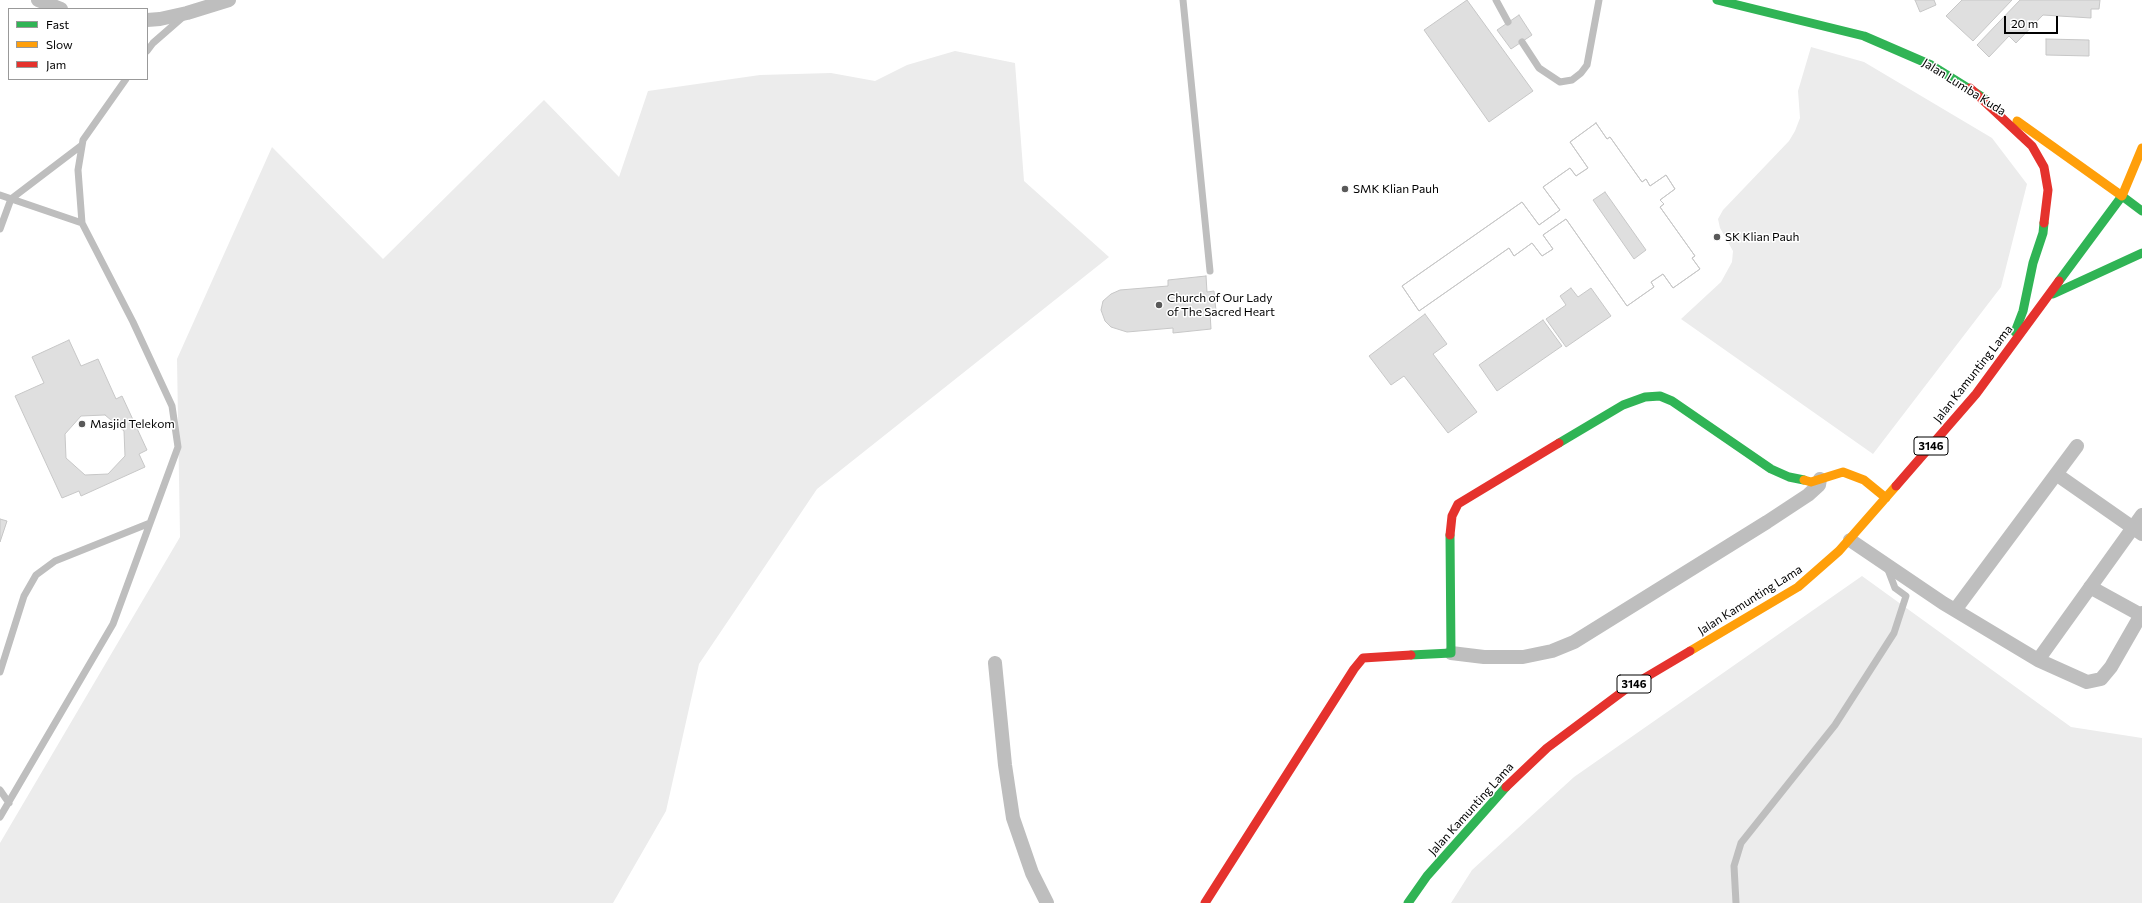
<!DOCTYPE html>
<html>
<head>
<meta charset="utf-8">
<style>
	body { margin:0 }
	#map { position:relative; width:2142px; height:903px; overflow:hidden; background:#fff; font-family:Commissioner,sans-serif }
	canvas { display:block }
	.legend { position:absolute; left:8px; top:8px; width:140px; height:72px; box-sizing:border-box; background:#fff; border:1px solid #999; margin:0; padding:5px 7px; list-style:none; font-size:12px; color:#000 }
	.legend li { display:flex; align-items:center; gap:8px; height:20px }
	.legend b { width:20px; border:1px solid #999 }
	.scale { position:absolute; left:2004px; top:16px; width:54px; height:18px; box-sizing:border-box; border:2px solid #000; border-top:0; padding-left:5px; font-size:12px; line-height:14px; white-space:nowrap; color:#000; -webkit-text-stroke:3px #fff; paint-order:stroke }
</style>
</head>
<body>
<div id="map">
<canvas width="2142" height="903"></canvas>
<ul class="legend">
<li><b style="height:5px;background:#30b455"></b>Fast</li>
<li><b style="height:5px;background:#ff9f0a"></b>Slow</li>
<li><b style="height:5px;background:#e5322d"></b>Jam</li>
</ul>
<div class="scale">20 m</div>
</div>
<script>
const g = document.querySelector('canvas').getContext('2d');
g.lineJoin = 'round';
function fill(path, color) {
  g.fillStyle = color;
  g.fill(path, 'evenodd');
}
function shape(rows) {
  const path = new Path2D();
  for (const r of rows) {
    path.moveTo(r[0], r[1]);
    for (let i = 2; i < r.length; i += 2) path.lineTo(r[i], r[i + 1]);
  }
  return path;
}
function stroke(path, color, width, dash) {
  g.strokeStyle = color;
  g.lineWidth = width;
  g.lineCap = dash ? 'butt' : 'round';
  g.setLineDash(dash || []);
  g.stroke(path);
}
function write(font, color, halo, rows, align = 'center') {
  g.font = font + ' Commissioner,sans-serif';
  g.lineWidth = 3;
  g.setLineDash([]);
  g.textBaseline = 'middle';
  g.strokeStyle = halo;
  g.fillStyle = color;
  for (const [text, x, y, turn = 0] of rows) {
    g.save();
    g.translate(x, y);
    g.rotate((+turn || 0) * Math.PI / 180);
    g.textAlign = isNaN(turn) ? turn : align;
    if (halo) g.strokeText(text, 0, 0);
    g.fillText(text, 0, 0);
    g.restore();
  }
}
fill(shape([
	[1811,47,1864,62,1992,138,2027,184,2001,287,1873,454,1681,319,1721,282,1732,262,1733,251,1720,228,1718,219,1723,210,1789,141,1795,131,1800,118,1798,91],
	[955,51,1015,63,1024,181,1109,257,817,489,699,664,666,811,613,903,0,903,0,843,180,537,177,359,272,147,383,259,544,100,619,177,648,91,760,75,831,73,875,81,907,65],
	[1862,576,2071,727,2142,738,2142,903,1451,903,1472,870,1574,777]
]), '#ececec');
const building = shape([
	[1467,0,1533,91,1489,122,1424,30,1467,0],
	[1915,0,1934,0,1936,5,1920,12,1915,0],
	[1962,0,2012,0,1973,41,1946,16,1962,0],
	[2020,0,2100,0,2099,9,2091,9,2091,18,2043,15,2016,43,2009,36,1989,57,1977,45,2020,0],
	[1519,15,1532,35,1511,49,1497,30,1519,15],
	[2046,39,2089,40,2089,56,2046,55,2046,39],
	[1596,123,1607,139,1610,137,1642,182,1646,179,1650,186,1666,175,1675,189,1660,200,1664,204,1660,207,1695,256,1692,258,1700,269,1673,288,1663,274,1651,282,1654,287,1627,306,1566,219,1543,235,1553,249,1542,256,1532,243,1514,256,1509,248,1419,311,1402,286,1522,202,1539,225,1560,210,1543,187,1570,168,1576,176,1588,168,1570,142,1596,123],
	[1605,192,1646,250,1634,259,1593,200,1605,192],
	[1596,123,1607,139,1610,137,1642,182,1646,179,1650,186,1666,175,1675,189,1660,200,1664,204,1660,207,1695,256,1692,258,1700,269,1673,288,1663,274,1651,282,1654,287,1627,306,1566,219,1543,235,1553,249,1542,256,1532,243,1514,256,1509,248,1419,311,1402,286,1522,202,1539,225,1560,210,1543,187,1570,168,1576,176,1588,168,1570,142,1596,123],
	[1206,276,1207,292,1214,291,1216,311,1210,312,1211,329,1173,333,1173,328,1127,332,1111,327,1105,321,1101,310,1103,301,1111,294,1120,290,1168,286,1168,280,1206,276],
	[1571,288,1578,297,1591,288,1611,316,1566,347,1546,319,1566,305,1560,296,1571,288],
	[1425,314,1447,344,1433,354,1477,412,1448,433,1404,376,1391,385,1369,356,1425,314],
	[1543,320,1562,346,1497,391,1479,365,1543,320],
	[69,340,81,366,98,359,116,399,122,396,147,450,139,454,145,467,81,496,79,491,62,498,15,396,44,383,32,357,69,340],
	[105,415,124,431,125,456,108,474,85,475,66,458,65,434,81,416,105,415],
	[0,519,7,521,0,542,0,519]
]);
fill(building, '#dfdfdf');
stroke(building, '#c7c7c7', 1);
stroke(shape([
	[1183,0,1210,271],
	[1496,0,1508,22],
	[1522,42,1539,68,1560,82,1572,80,1581,73,1587,65,1599,0],
	[147,51,153,43,184,16],
	[0,195,82,223,78,170,83,140,126,79],
	[0,229,11,199,82,145],
	[0,672,24,596,36,575,55,561,150,523],
	[0,790,9,803],
	[0,817,113,624,178,447,172,406,133,322,82,223],
	[1736,903,1734,866,1741,843,1835,725,1894,633,1906,596,1895,588,1887,567]
]), '#bebebe', 7);
stroke(shape([
	[38,0,61,9],
	[147,20,160,19,187,13,229,0],
	[2056,474,2142,534],
	[1850,540,1943,603,2038,660,2087,682,2101,679,2111,667,2142,613],
	[2090,587,2141,615],
	[1955,610,2077,446],
	[1451,653,1484,657,1523,657,1552,651,1574,642,1767,522,1808,495,1819,485,1820,479],
	[2038,660,2142,515],
	[995,663,1005,765,1013,818,1032,873,1047,903]
]), '#bebebe', 14);
stroke(shape([
	[1717,0,1864,36,1931,65,1984,98],
	[2059,281,2122,196,2142,211],
	[2053,294,2142,253],
	[2015,332,2023,311,2033,263,2043,233,2044,223],
	[1559,443,1623,405,1645,397,1660,396,1672,401,1771,469,1789,477,1804,480],
	[1411,655,1451,653,1450,535],
	[1408,903,1427,876,1506,787]
]), '#30b455', 9);
stroke(shape([
	[2017,121,2122,196,2142,148],
	[1804,480,1811,482,1843,472,1864,480,1886,498],
	[1690,651,1798,587,1839,551,1896,486]
]), '#ff9f0a', 9);
stroke(shape([
	[1970,88,2032,146,2044,167,2048,190,2044,223],
	[1896,486,1976,394,2059,281],
	[1450,535,1452,516,1458,504,1559,443],
	[1506,787,1547,748,1626,689,1690,651],
	[1205,903,1354,669,1363,658,1411,655]
]), '#e5322d', 9);
for (const [x, y, r, color] of [
	[1345,189,4,"#595959"],
	[1717,237,4,"#595959"],
	[1159,305,4,"#595959"],
	[82,424,4,"#595959"]
]) {
  const dot = new Path2D();
  dot.arc(x, y, r, 0, 2 * Math.PI);
  g.fillStyle = color;
  g.fill(dot);
  stroke(dot, '#fff', 1.5);
}
for (const [x, y, w] of [
	[1931,446,34],
	[1634,684,34]
]) {
  const box = new Path2D();
  box.roundRect(x - w / 2, y - 9, w, 18, 3);
  g.fillStyle = '#fff';
  g.fill(box);
  stroke(box, '#000', 1);
}
write('bold 11px', '#000', null, [
	["3146",1931,446],
	["3146",1634,684]
]);
write('12px', '#000', '#fff', [
	["Jalan Lumba Kuda",1964,87,32],
	["Jalan Kamunting Lama",1973,374,-52],
	["Jalan Kamunting Lama",1750,600,-32],
	["Jalan Kamunting Lama",1471,809,-48]
]);
write('12px', '#000', '#fff', [
	["SMK Klian Pauh",1353,189],
	["SK Klian Pauh",1725,237],
	["Church of Our Lady",1167,298],
	["of The Sacred Heart",1167,312],
	["Masjid Telekom",90,424]
], 'left');
</script>
</body>
</html>
